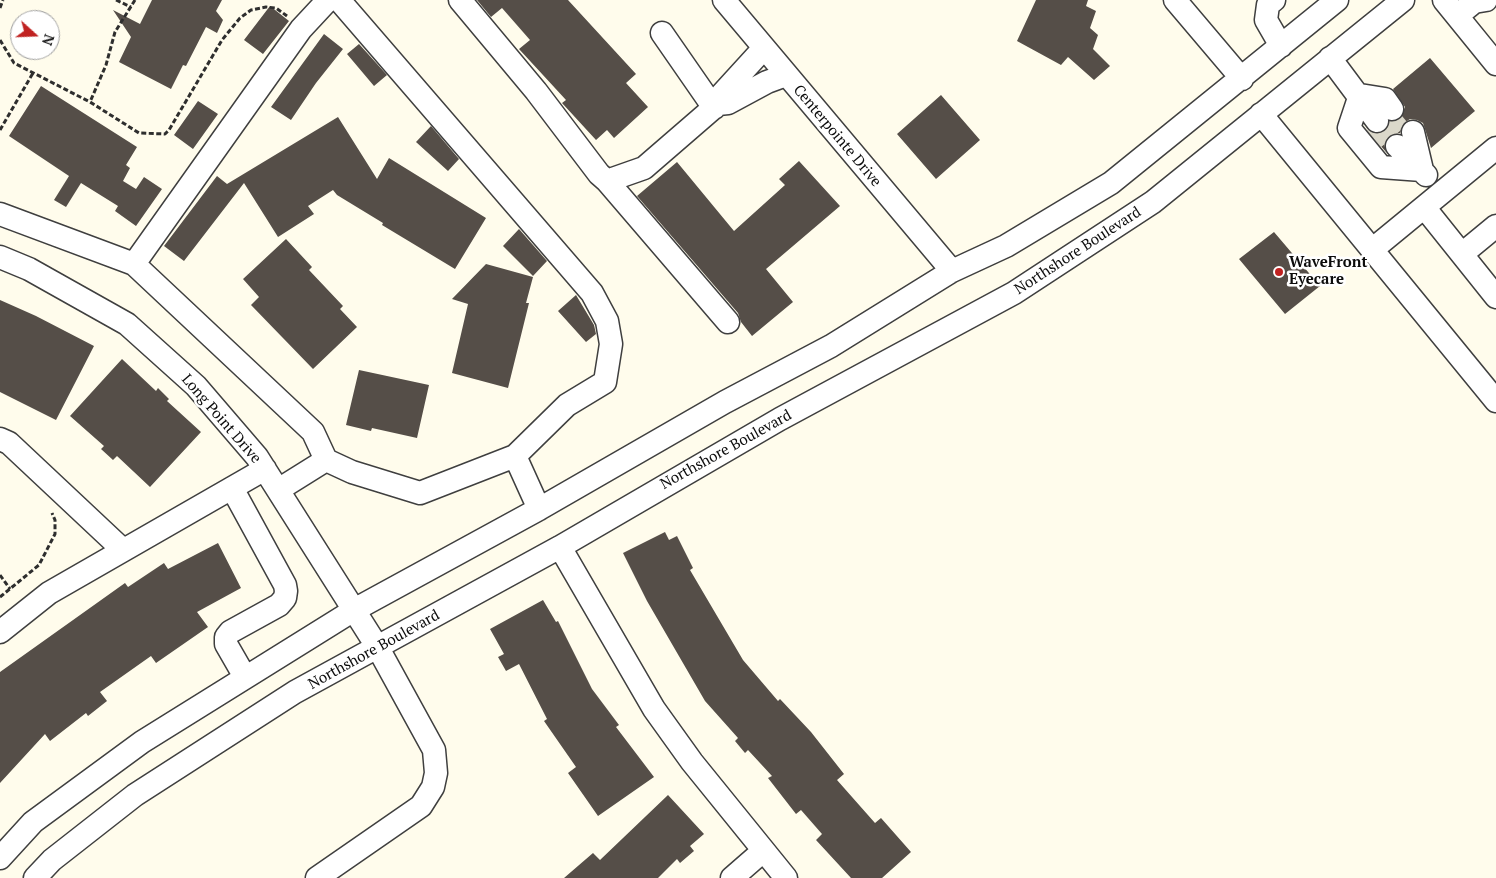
<!DOCTYPE html>
<html>
<head>
<meta charset="utf-8">
<style>
	body { margin:0 }
	#map { position:relative; width:1496px; height:878px; overflow:hidden; background:#fffcec; font-family:"PT Serif",serif }
	canvas { display:block }
	.north { position:absolute; left:10px; top:10px; width:50px; height:50px; box-sizing:border-box; background:#fff; border:1px solid #9e9e9e; border-radius:50%; rotate:110deg; font-size:14px; font-weight:700; line-height:20px; text-align:center; color:#0c0c0c }
	.north::after { content:''; display:block; margin:auto; width:18px; height:22px; background:#c02221; clip-path:polygon(50% 0,100% 100%,50% 72%,0 100%) }
</style>
</head>
<body>
<div id="map">
<canvas width="1496" height="878"></canvas>
<div class="north">N</div>
</div>
<script>
const g = document.querySelector('canvas').getContext('2d');
g.lineJoin = 'round';
function fill(path, color) {
  g.fillStyle = color;
  g.fill(path, 'evenodd');
}
function shape(rows) {
  const path = new Path2D();
  for (const r of rows) {
    path.moveTo(r[0], r[1]);
    for (let i = 2; i < r.length; i += 2) path.lineTo(r[i], r[i + 1]);
  }
  return path;
}
function stroke(path, color, width, dash) {
  g.strokeStyle = color;
  g.lineWidth = width;
  g.lineCap = dash ? 'butt' : 'round';
  g.setLineDash(dash || []);
  g.stroke(path);
}
function write(font, color, halo, rows, align = 'center') {
  g.font = font + ' "PT Serif",serif';
  g.lineWidth = 5;
  g.setLineDash([]);
  g.textBaseline = 'middle';
  g.strokeStyle = halo;
  g.fillStyle = color;
  for (const [text, x, y, turn = 0] of rows) {
    g.save();
    g.translate(x, y);
    g.rotate((+turn || 0) * Math.PI / 180);
    g.textAlign = isNaN(turn) ? turn : align;
    if (halo) g.strokeText(text, 0, 0);
    g.fillText(text, 0, 0);
    g.restore();
  }
}
fill(shape([
	[152,0,222,0,216,11,223,20,217,33,206,27,186,66,183,65,171,89,119,62,131,37,113,10,140,24],
	[477,0,568,0,636,74,626,83,648,107,614,138,607,130,596,140,562,103,566,100,519,49,530,40,502,8,491,17],
	[1036,0,1088,0,1086,6,1096,11,1090,28,1098,35,1093,49,1110,66,1094,80,1068,57,1061,65,1017,41],
	[270,6,289,21,263,54,244,40],
	[324,34,343,49,316,83,291,120,271,107],
	[359,44,387,75,374,86,347,54],
	[1430,58,1475,111,1431,148,1423,123,1417,120,1410,119,1404,123,1400,133,1393,134,1387,137,1384,143,1386,152,1367,130,1379,134,1385,131,1390,122,1400,119,1405,107,1393,89],
	[41,86,137,147,126,165,130,168,123,181,136,189,144,177,162,189,136,226,115,211,118,206,81,183,66,207,54,200,69,176,9,136],
	[941,95,980,140,936,179,897,134],
	[198,101,218,114,193,149,174,135],
	[338,117,377,179,389,158,486,218,455,269,382,225,383,223,337,195,333,190,308,206,314,214,278,237,244,183,184,261,164,246,217,176,227,184],
	[431,126,459,159,448,171,416,142],
	[799,161,840,206,766,269,793,302,752,336,741,322,738,313,637,196,677,162,734,231,785,185,779,179],
	[519,229,547,261,533,276,503,246],
	[1274,232,1320,286,1285,314,1239,259],
	[286,239,312,267,309,270,343,306,340,309,357,327,313,369,251,305,259,297,243,279],
	[486,264,533,277,526,303,529,303,508,388,452,373,468,304,452,299],
	[576,295,594,325,596,334,586,342,558,311],
	[0,300,36,316,94,346,56,420,0,392],
	[122,359,156,391,158,388,169,399,167,401,201,432,150,487,117,456,113,460,101,449,104,446,70,416],
	[359,370,429,385,417,438,372,428,371,431,346,425],
	[665,532,669,540,677,536,693,568,690,570,743,660,778,701,780,699,811,732,844,774,837,780,875,823,881,818,911,852,882,878,851,878,816,840,822,834,801,810,796,814,768,778,772,776,748,750,745,753,735,741,738,738,705,701,647,601,623,553],
	[218,543,241,588,197,612,208,627,156,663,151,656,100,692,107,701,88,716,86,713,50,741,45,734,0,783,0,672,125,583,128,587,164,563,168,569],
	[543,600,556,622,558,621,592,689,619,725,616,727,654,777,598,816,568,773,576,767,544,721,547,719,519,664,506,671,498,657,504,654,490,629],
	[668,795,704,834,690,846,694,851,680,863,677,859,658,878,564,878,593,853,600,860]
]), '#554e48');
stroke(shape([
	[1386,114,1406,138],
	[1371,127,1390,152]
]), '#dbd8ca', 22, [22, 11]);
const minor = shape([
	[339,0,592,293,607,321,611,344,605,382,567,405,515,456],
	[460,0,536,91,599,174,607,181,644,168,718,104,722,94,764,48],
	[724,0,952,271],
	[1175,0,1242,79],
	[1274,0,1268,5,1266,20,1281,46],
	[1444,0,1496,64],
	[1457,16,1474,2,1486,0],
	[662,33,714,108],
	[1330,58,1377,121],
	[1360,95,1349,128,1381,167,1422,170],
	[1360,95,1385,99,1392,109],
	[718,104,728,103,767,82,786,75],
	[1261,114,1496,401],
	[1413,132,1422,170],
	[1397,146,1426,175],
	[607,181,728,322],
	[1424,207,1496,297],
	[0,214,134,264],
	[1373,249,1496,148],
	[1462,254,1496,226],
	[0,257,29,269,127,324,196,386,257,457,378,648,434,750,436,773,433,787,421,806,317,878],
	[0,439,9,443,123,550],
	[326,460,313,432,134,264,301,29,328,0],
	[232,488,285,585,286,591,285,598,279,605,230,632,226,637,226,644,245,677],
	[278,490,326,460,352,472,420,493,515,456,539,509],
	[560,547,654,709,692,762,786,878],
	[0,632,49,593,265,469],
	[0,858,33,822,142,742,354,610,539,509,725,402,831,346,952,271,1006,246,1111,183,1337,0],
	[35,878,52,860,135,795,295,692,560,547,780,419,1014,293,1153,202,1403,0],
	[732,878,763,851]
]);
stroke(minor, '#3f3f3f', 25);
stroke(shape([
	[116,0,131,7],
	[135,0,115,32,106,65,90,102,139,133,165,134,169,130,222,40,240,18,251,10,266,7,276,8,287,16],
	[0,8,3,0],
	[0,40,14,63,90,102],
	[0,130,33,73],
	[0,575,10,589],
	[0,597,39,565,55,534,55,520,52,513]
]), '#2e2e2e', 3, [5, 2.5]);
stroke(minor, '#fff', 22);
for (const [x, y, r, color] of [
	[1279,272,5,"#c02221"]
]) {
  const dot = new Path2D();
  dot.arc(x, y, r, 0, 2 * Math.PI);
  g.fillStyle = color;
  g.fill(dot);
  stroke(dot, '#fff', 2);
}
write('15px', '#0c0c0c', '#fff', [
	["Centerpointe Drive",837,136,50],
	["Northshore Boulevard",1078,251,-33],
	["Long Point Drive",221,419,49],
	["Northshore Boulevard",726,450,-29],
	["Northshore Boulevard",374,650,-29]
]);
write('bold 15px', '#0c0c0c', '#fff', [
	["WaveFront",1289,263],
	["Eyecare",1289,280]
], 'left');
</script>
</body>
</html>
